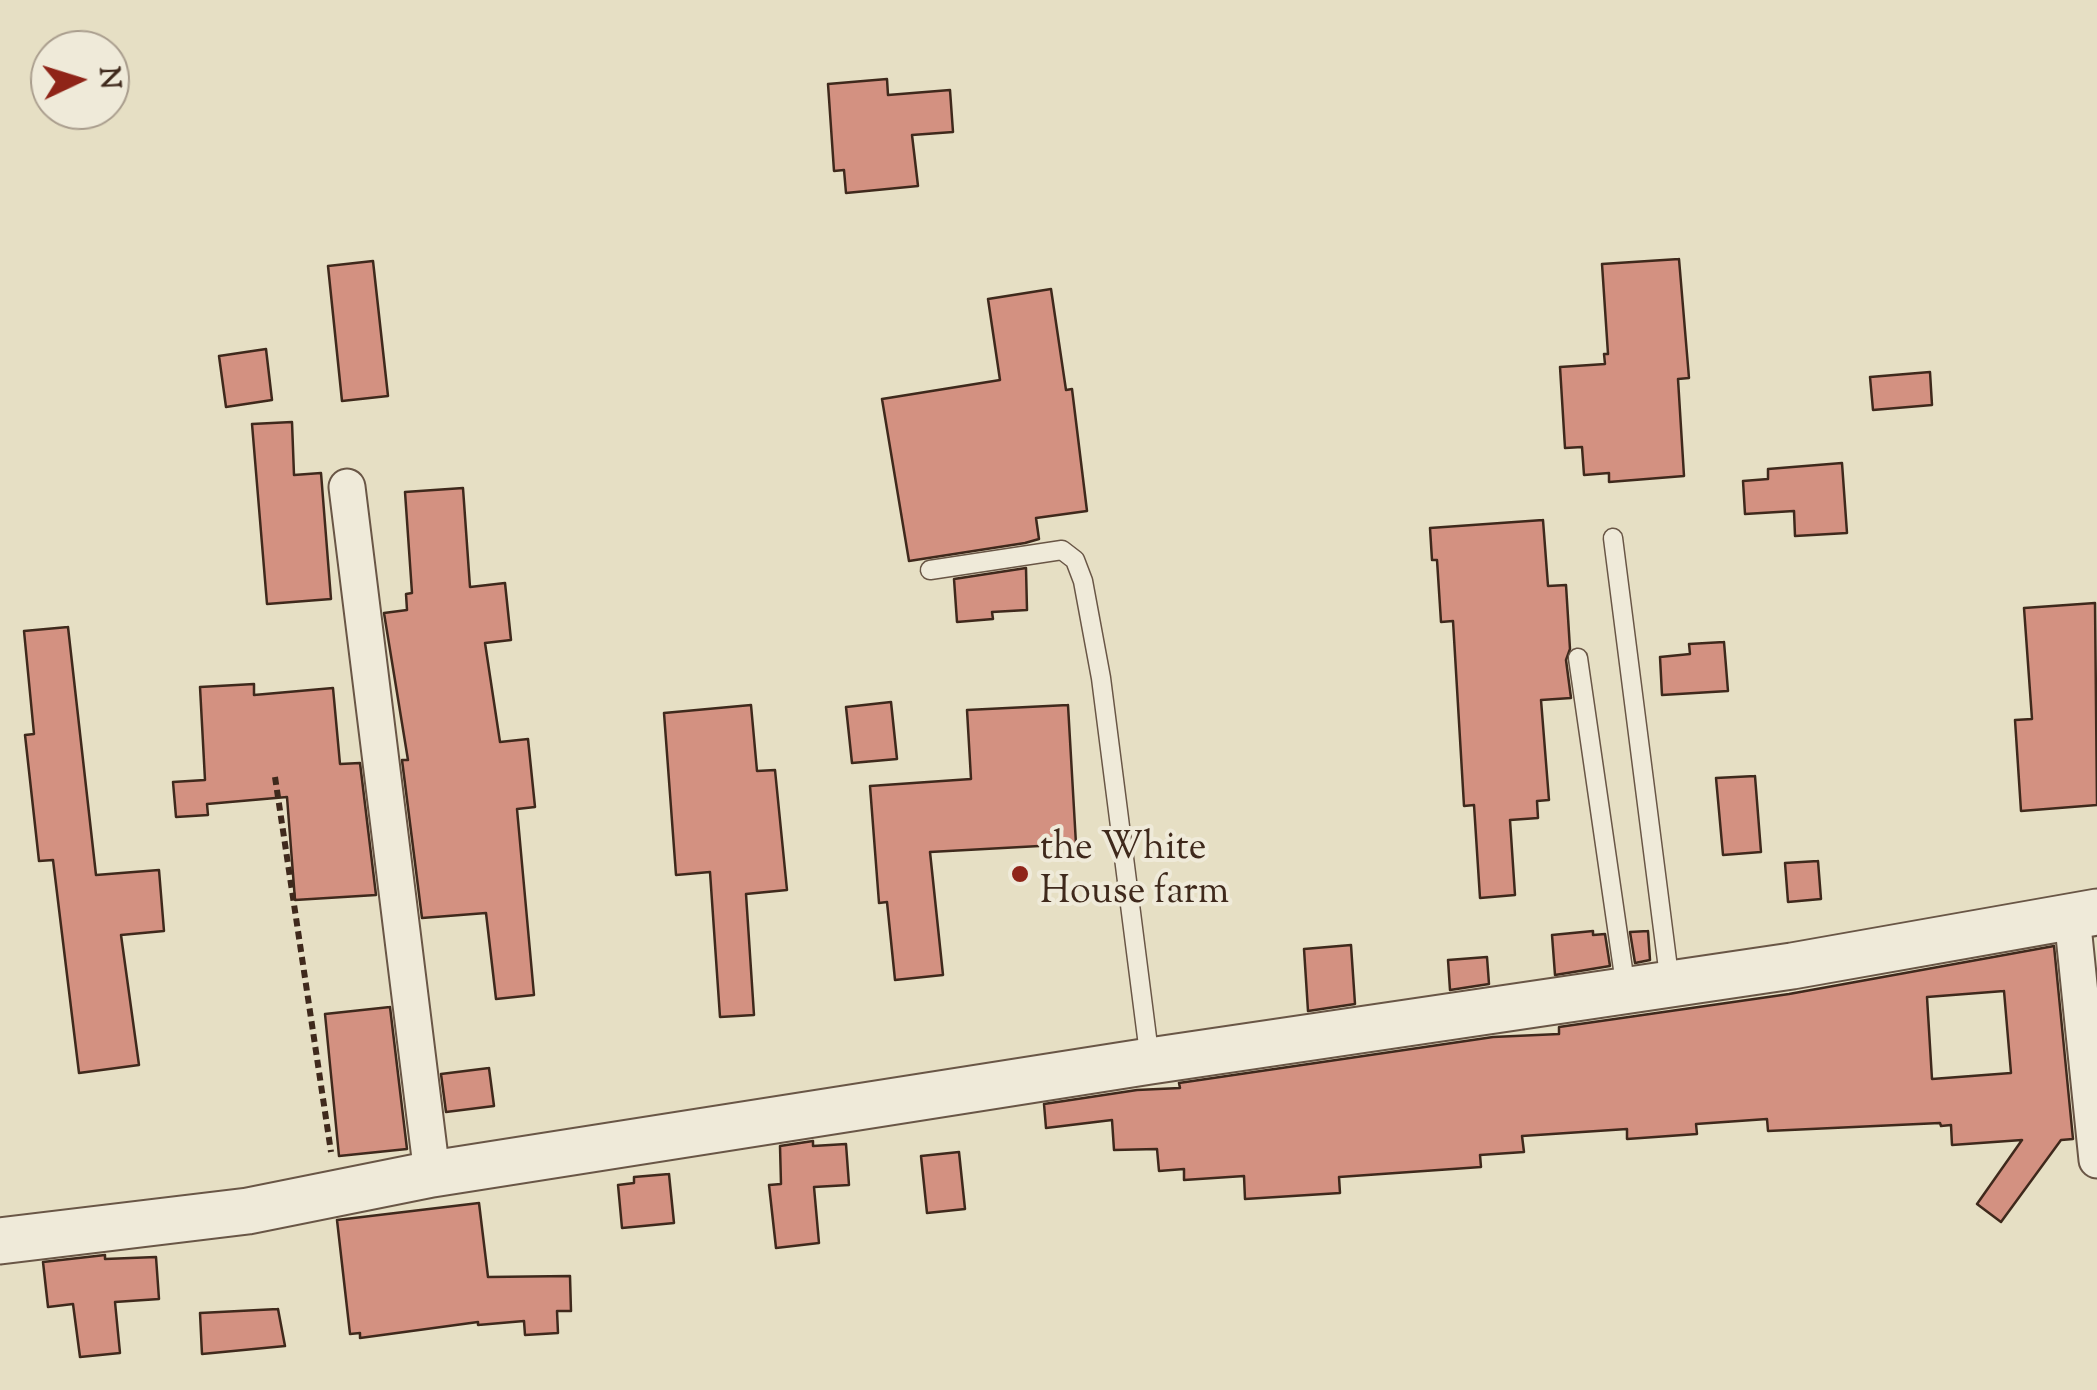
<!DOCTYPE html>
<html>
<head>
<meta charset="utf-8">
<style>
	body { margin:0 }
	#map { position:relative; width:2097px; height:1390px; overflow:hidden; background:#e6dfc4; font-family:"Sorts Mill Goudy",serif }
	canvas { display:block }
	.north { position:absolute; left:30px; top:30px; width:100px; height:100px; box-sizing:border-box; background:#efead9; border:2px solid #a99d8d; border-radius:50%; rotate:86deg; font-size:28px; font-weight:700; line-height:40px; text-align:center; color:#3f291c }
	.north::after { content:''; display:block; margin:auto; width:35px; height:45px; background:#8f2418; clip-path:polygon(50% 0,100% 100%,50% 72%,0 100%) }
</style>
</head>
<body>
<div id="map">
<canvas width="2097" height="1390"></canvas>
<div class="north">N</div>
</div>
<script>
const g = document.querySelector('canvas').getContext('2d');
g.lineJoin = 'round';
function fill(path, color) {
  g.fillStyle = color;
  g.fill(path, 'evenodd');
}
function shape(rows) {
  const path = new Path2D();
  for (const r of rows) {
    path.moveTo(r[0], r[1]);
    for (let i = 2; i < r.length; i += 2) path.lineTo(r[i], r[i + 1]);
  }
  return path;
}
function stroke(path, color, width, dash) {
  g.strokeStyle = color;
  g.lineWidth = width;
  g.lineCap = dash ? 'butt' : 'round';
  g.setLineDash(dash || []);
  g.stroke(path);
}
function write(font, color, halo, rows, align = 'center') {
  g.font = font + ' "Sorts Mill Goudy",serif';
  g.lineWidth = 8;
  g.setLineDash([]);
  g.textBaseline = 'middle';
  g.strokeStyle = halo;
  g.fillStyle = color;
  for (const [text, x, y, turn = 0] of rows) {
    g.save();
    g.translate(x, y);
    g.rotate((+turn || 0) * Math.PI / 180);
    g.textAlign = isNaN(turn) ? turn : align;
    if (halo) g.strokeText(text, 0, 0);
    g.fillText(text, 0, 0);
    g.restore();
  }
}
const building = shape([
	[887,79,888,95,950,90,953,132,912,135,918,186,846,193,844,170,834,171,828,84,887,79],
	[1679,259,1689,378,1678,379,1684,476,1609,482,1609,473,1584,475,1582,447,1565,448,1560,367,1605,364,1604,354,1608,354,1602,264,1679,259],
	[373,261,388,396,342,401,328,266,373,261],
	[1051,289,1066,390,1072,389,1087,511,1036,518,1039,539,1025,543,909,561,882,399,1000,380,988,299,1051,289],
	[266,349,272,400,226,407,219,356,266,349],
	[1930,372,1932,405,1873,410,1870,377,1930,372],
	[292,422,294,475,321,473,331,599,267,604,252,424,292,422],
	[1842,463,1847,533,1795,536,1794,511,1745,514,1743,481,1768,479,1768,469,1842,463],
	[463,488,470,587,505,583,511,640,485,643,500,742,528,739,535,807,517,809,534,995,496,999,486,913,422,918,402,760,408,760,384,613,407,610,406,594,412,593,405,492,463,488],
	[1543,520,1548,586,1566,585,1570,649,1566,660,1571,698,1541,700,1549,800,1537,801,1538,818,1510,820,1515,895,1480,898,1474,805,1464,806,1453,621,1441,622,1437,560,1432,560,1430,528,1543,520],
	[1026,568,1027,610,992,612,993,619,957,622,954,579,1026,568],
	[2095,603,2097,805,2021,811,2015,720,2032,719,2024,608,2095,603],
	[68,627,96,875,159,870,164,931,121,935,139,1065,79,1073,53,860,39,861,25,735,34,734,24,631,68,627],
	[1724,642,1728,691,1662,695,1660,657,1690,654,1689,644,1724,642],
	[254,684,254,695,333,688,340,764,360,763,376,895,295,900,287,797,207,804,208,815,176,817,173,782,205,780,200,687,254,684],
	[891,702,897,759,852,763,846,707,891,702],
	[751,705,757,771,775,770,787,890,746,894,754,1015,720,1017,710,872,676,875,664,713,751,705],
	[1068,705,1076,844,930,852,943,975,895,980,887,902,879,903,870,786,971,779,967,710,1068,705],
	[1755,776,1761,852,1723,855,1716,778,1755,776],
	[1818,861,1821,899,1788,902,1785,863,1818,861],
	[1593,931,1593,935,1605,934,1610,966,1555,975,1552,935,1593,931],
	[1648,931,1650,960,1635,963,1630,932,1648,931],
	[1351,945,1355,1004,1308,1011,1304,949,1351,945],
	[2054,946,2073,1139,2061,1140,2001,1222,1977,1204,2022,1140,1952,1145,1951,1125,1941,1126,1940,1123,1768,1131,1767,1119,1696,1124,1697,1134,1627,1139,1627,1129,1522,1136,1524,1152,1480,1155,1481,1167,1339,1177,1340,1193,1245,1199,1244,1176,1184,1180,1184,1169,1159,1171,1157,1149,1114,1150,1112,1120,1046,1128,1044,1104,1137,1090,1180,1088,1179,1083,1493,1037,1559,1034,1559,1027,1789,994,2054,946],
	[2004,991,2011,1073,1932,1079,1927,997,2004,991],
	[1487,957,1489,984,1450,990,1448,960,1487,957],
	[390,1007,407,1149,339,1156,325,1014,390,1007],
	[489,1068,494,1106,446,1112,441,1074,489,1068],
	[813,1141,813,1146,846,1144,849,1185,814,1187,819,1243,776,1248,769,1185,781,1184,780,1146,813,1141],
	[959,1152,965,1209,927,1213,921,1156,959,1152],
	[669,1174,674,1223,622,1228,618,1185,634,1183,634,1177,669,1174],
	[479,1203,488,1277,570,1276,571,1311,557,1311,558,1333,525,1335,524,1321,478,1325,478,1322,360,1338,360,1333,350,1334,337,1220,479,1203],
	[105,1255,105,1259,156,1257,159,1299,115,1302,120,1353,80,1357,73,1304,48,1307,43,1262,105,1255],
	[278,1309,285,1346,202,1354,200,1313,278,1309]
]);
fill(building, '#d39181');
stroke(building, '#3f291c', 2.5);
const service = shape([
	[1613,538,1670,984],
	[930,570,1062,550,1075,560,1083,581,1101,678,1150,1061],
	[1578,658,1626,990]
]);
const minor = shape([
	[347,487,432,1174],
	[2072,916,2097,1160]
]);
const tertiary = shape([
	[0,1241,248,1211,432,1174,1150,1061,1792,966,2097,912]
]);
stroke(service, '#695646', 21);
stroke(minor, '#695646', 39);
stroke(tertiary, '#695646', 49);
stroke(shape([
	[275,777,331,1152]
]), '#3f291c', 6, [8, 5]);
stroke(service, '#efead9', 18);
stroke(minor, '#efead9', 35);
stroke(tertiary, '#efead9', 45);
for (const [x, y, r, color] of [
	[1020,874,10,"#8f2418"]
]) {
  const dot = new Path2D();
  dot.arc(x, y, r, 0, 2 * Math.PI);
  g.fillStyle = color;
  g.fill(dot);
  stroke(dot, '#efead9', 4);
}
write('38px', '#3f291c', '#efead9', [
	["the White",1040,852],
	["House farm",1040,896]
], 'left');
</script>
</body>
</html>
